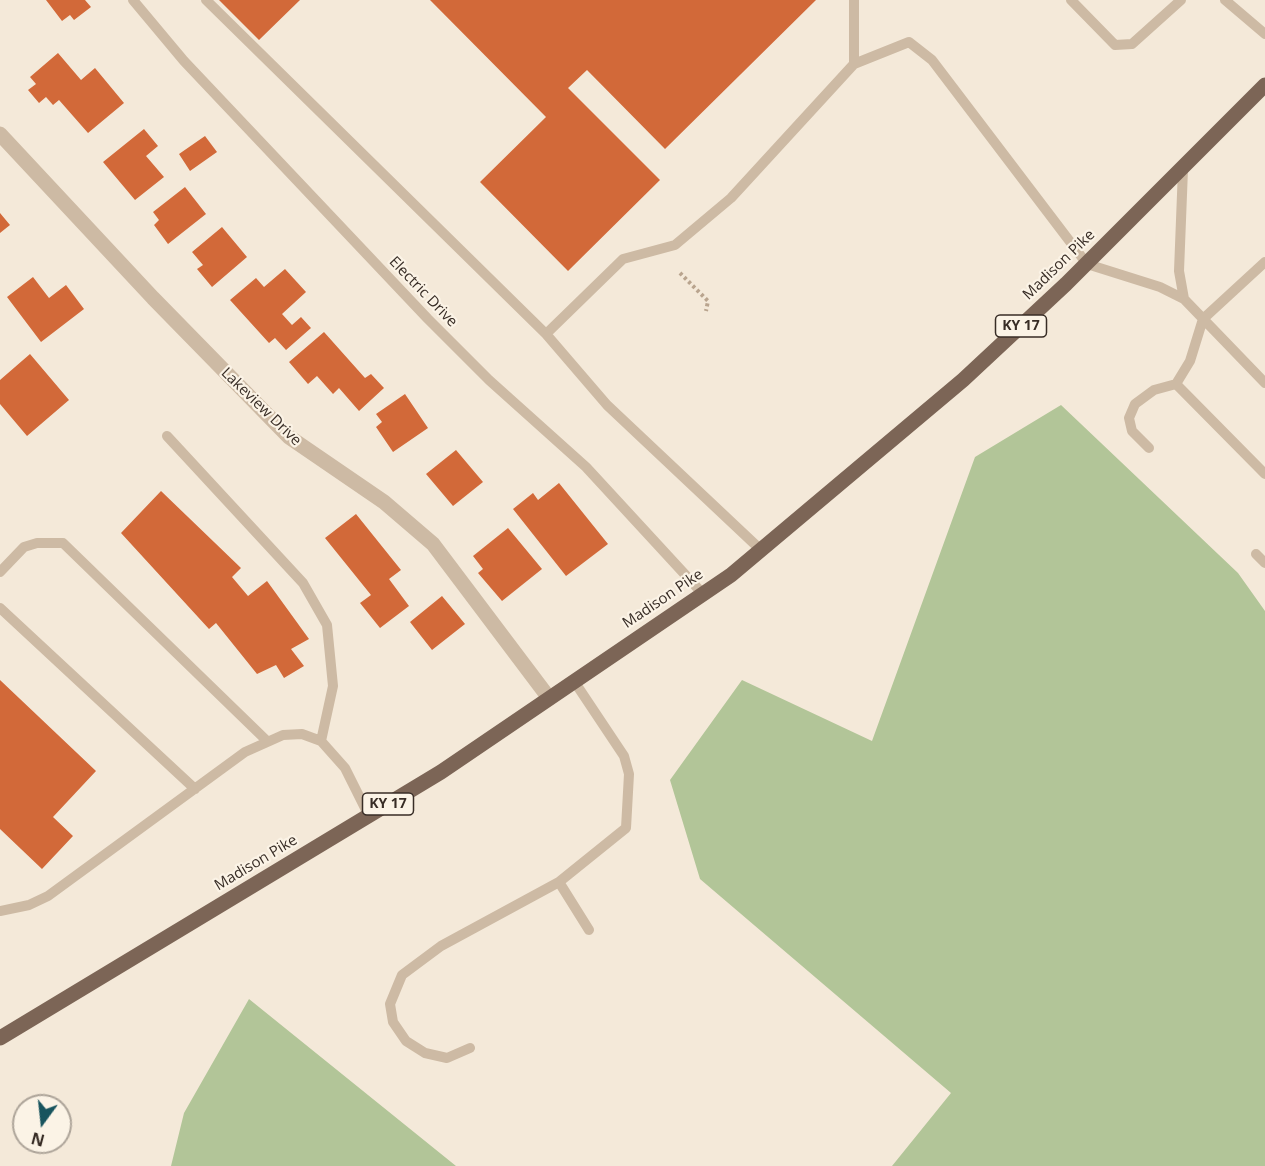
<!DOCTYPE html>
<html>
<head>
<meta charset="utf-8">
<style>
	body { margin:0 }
	#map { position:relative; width:1265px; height:1166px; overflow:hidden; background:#f4e9d9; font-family:"Open Sans",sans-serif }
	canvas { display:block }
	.north { position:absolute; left:12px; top:1094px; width:60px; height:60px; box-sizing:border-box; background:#fbf3e6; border:2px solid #ada499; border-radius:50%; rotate:195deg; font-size:16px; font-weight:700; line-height:24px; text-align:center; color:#382d26 }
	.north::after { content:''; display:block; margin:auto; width:21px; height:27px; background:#18545e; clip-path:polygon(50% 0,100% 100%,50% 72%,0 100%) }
</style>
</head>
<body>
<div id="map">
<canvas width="1265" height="1166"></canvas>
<div class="north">N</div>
</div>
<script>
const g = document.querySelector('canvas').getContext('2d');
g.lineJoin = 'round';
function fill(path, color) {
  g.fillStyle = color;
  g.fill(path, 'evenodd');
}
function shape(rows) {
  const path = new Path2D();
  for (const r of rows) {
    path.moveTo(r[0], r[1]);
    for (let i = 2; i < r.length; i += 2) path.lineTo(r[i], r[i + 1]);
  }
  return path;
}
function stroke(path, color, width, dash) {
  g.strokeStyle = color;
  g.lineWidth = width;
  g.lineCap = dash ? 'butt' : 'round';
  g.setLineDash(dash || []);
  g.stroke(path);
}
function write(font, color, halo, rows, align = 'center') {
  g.font = font + ' "Open Sans",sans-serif';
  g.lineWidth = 4.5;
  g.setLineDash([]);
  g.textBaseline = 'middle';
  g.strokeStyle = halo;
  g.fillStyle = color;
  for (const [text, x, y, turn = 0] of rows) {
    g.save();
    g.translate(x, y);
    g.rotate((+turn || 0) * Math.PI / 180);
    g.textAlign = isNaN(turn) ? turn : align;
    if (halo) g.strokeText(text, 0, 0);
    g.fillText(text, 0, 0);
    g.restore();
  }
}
fill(shape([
	[1061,405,1238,573,1265,611,1265,1166,892,1166,951,1093,700,879,670,780,742,680,872,741,975,457],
	[249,999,456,1166,171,1166,184,1113]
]), '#b2c598');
fill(shape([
	[46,0,85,0,91,7,74,20,70,15,62,21],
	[219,0,300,0,259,40],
	[430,0,816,0,665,149,587,70,568,88,660,180,568,271,480,182,546,117],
	[58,53,81,80,95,68,124,103,88,133,59,100,53,105,46,97,39,103,28,90,36,84,30,77],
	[144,129,158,146,146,156,164,177,135,200,103,162],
	[205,136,217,152,190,171,179,154],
	[185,187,206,214,168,244,154,225,159,220,153,212],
	[0,213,10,225,0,233],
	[222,227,247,257,212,287,197,269,203,265,192,252],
	[285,269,306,292,282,314,292,325,301,317,311,328,286,350,275,338,269,343,230,300,256,278,264,287],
	[33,277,49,298,66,285,84,309,41,342,7,297],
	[324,332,365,378,371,374,384,388,359,411,339,388,333,394,317,376,308,384,289,362],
	[30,354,69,400,27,436,0,404,0,380],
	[405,394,428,428,393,452,376,427,382,422,376,414],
	[456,450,483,482,453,506,426,474],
	[559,483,608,544,566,576,513,509,533,493,538,500],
	[161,491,241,568,232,577,248,596,267,581,309,639,291,649,304,666,284,678,276,665,257,674,216,623,209,629,121,533],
	[356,514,401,570,389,579,409,606,380,628,360,603,371,595,325,538],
	[508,528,542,569,502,601,478,573,483,569,473,556],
	[442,596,465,624,432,650,410,622],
	[0,680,96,771,53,817,73,836,42,869,0,829]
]), '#d26939');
stroke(shape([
	[680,273,708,301,706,311]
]), '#b9a48e', 4, [3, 3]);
stroke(shape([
	[133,0,184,61,428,319,489,380,586,467,703,594],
	[206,0,546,334,607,405,762,551],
	[1071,0,1115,45,1132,44,1181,0],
	[1225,0,1265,34],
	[854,64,909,42,932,60,1087,264,1160,287,1184,299,1265,383],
	[1183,169,1179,271,1184,299],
	[546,334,623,259,675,245,731,198,854,64,854,0],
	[1176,384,1265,474],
	[167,436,303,583,327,625,333,686,321,741],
	[1149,448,1132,431,1129,418,1135,404,1154,390,1176,384,1190,361,1203,319,1265,262],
	[1256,554,1265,563],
	[0,572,24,547,37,543,63,543,267,741],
	[0,608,195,789],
	[559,882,589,930],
	[0,911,29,905,48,896,245,752,283,735,302,734,321,741,345,768,369,816],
	[470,1048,447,1058,425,1053,406,1041,393,1022,390,1004,402,975,441,946,559,882,626,828,629,774,624,756,574,681]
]), '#cdbaa4', 10);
stroke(shape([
	[0,134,153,298,289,437,384,502,433,544,549,698]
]), '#cdbaa4', 15);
stroke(shape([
	[0,1038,441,772,731,575,963,380,1066,284,1265,85]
]), '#7c6556', 15);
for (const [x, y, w] of [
	[1021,326,51],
	[388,804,51]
]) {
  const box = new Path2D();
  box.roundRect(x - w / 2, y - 11, w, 22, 4.5);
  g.fillStyle = '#fbf3e6';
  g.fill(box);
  stroke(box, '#382d26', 1.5);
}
write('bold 14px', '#382d26', null, [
	["KY 17",1021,326],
	["KY 17",388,804]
]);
write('15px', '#382d26', '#fbf3e6', [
	["Madison Pike",1059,265,-44],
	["Electric Drive",423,292,46],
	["Lakeview Drive",261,407,44],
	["Madison Pike",663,599,-34],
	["Madison Pike",256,863,-31]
]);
</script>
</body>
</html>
